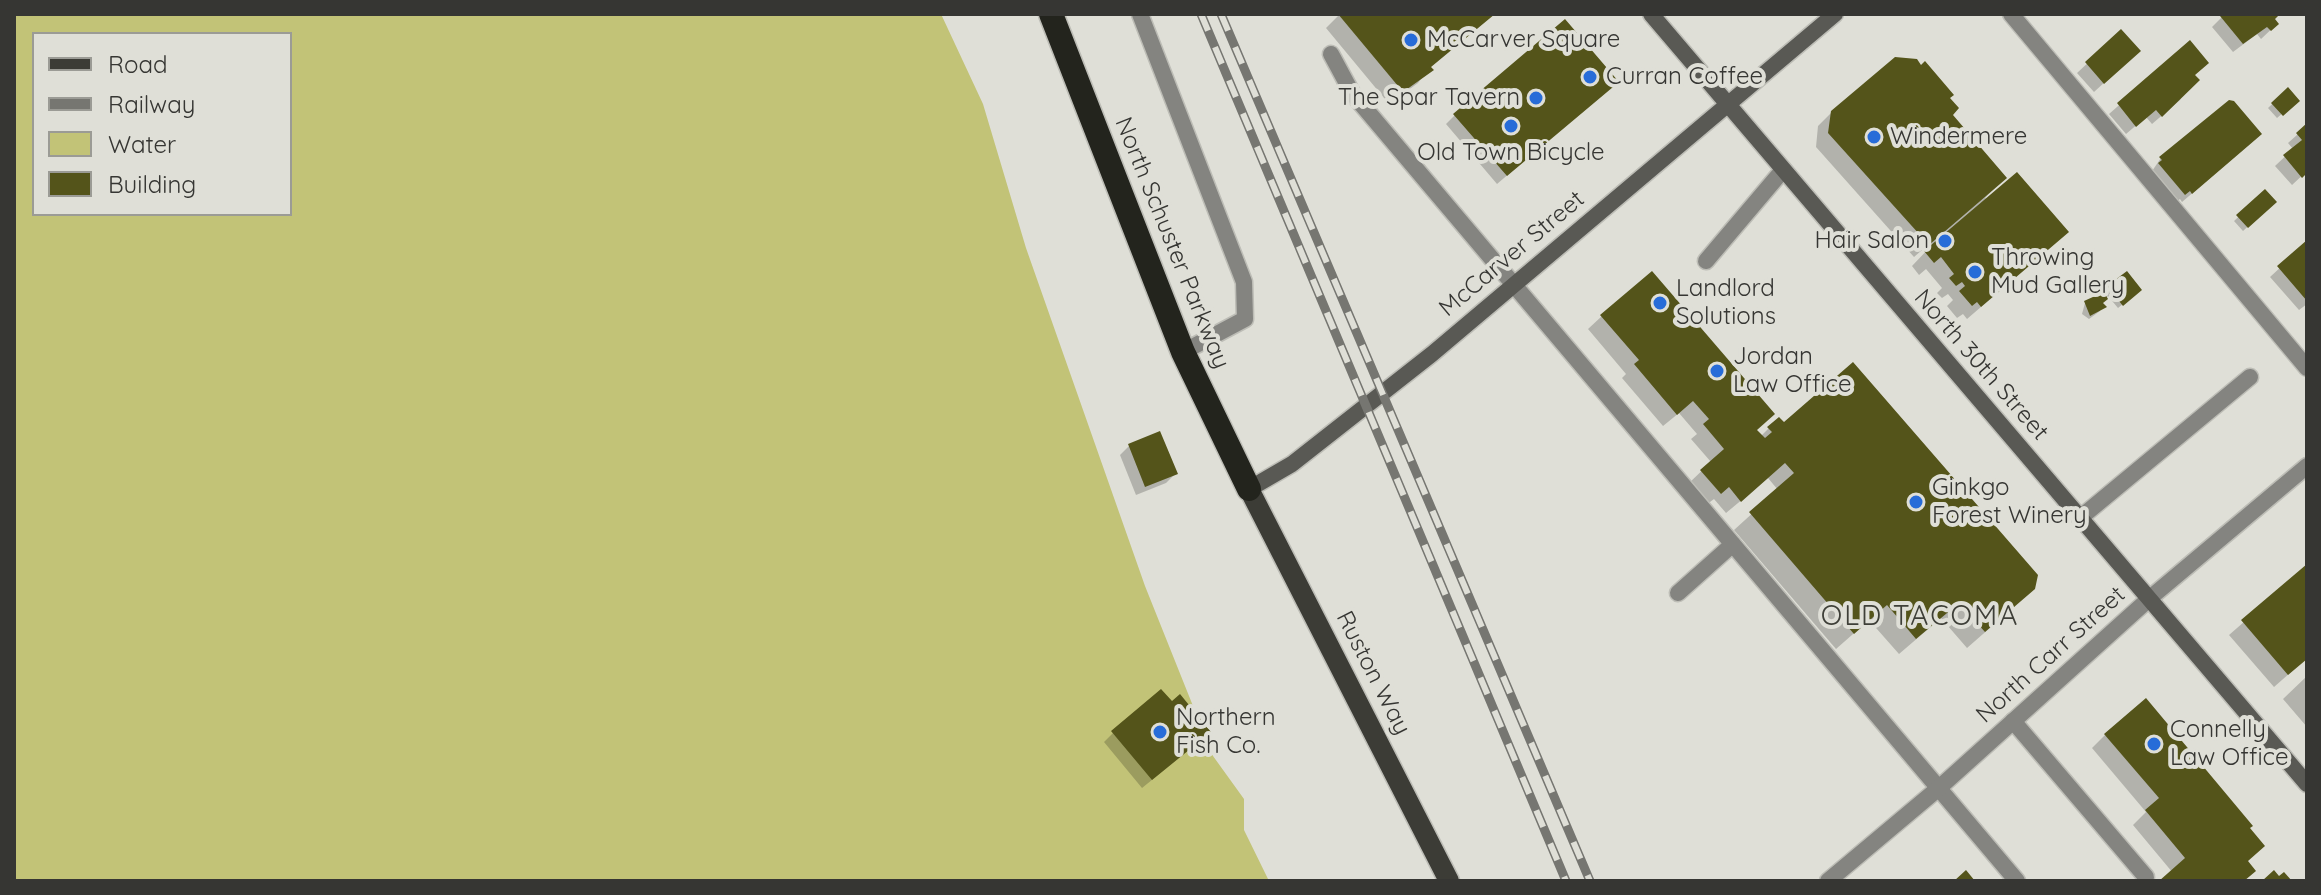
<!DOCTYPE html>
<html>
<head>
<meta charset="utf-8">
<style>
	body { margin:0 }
	#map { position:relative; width:2321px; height:895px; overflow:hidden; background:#dfdfd7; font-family:Quicksand,sans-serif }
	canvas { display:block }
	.frame { position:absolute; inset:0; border:16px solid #363633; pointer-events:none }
	.legend { position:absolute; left:32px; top:32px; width:260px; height:184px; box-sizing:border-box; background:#dfdfd7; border:2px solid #9b9b95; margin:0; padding:10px 14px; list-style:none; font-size:24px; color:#363633 }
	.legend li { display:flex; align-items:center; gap:16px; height:40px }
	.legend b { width:40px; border:2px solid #9b9b95 }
</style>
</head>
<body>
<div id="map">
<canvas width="2321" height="895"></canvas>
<div class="frame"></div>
<ul class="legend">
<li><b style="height:10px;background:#3c3c36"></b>Road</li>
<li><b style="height:10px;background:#767671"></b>Railway</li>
<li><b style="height:22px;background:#c2c377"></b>Water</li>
<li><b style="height:22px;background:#54541a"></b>Building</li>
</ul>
</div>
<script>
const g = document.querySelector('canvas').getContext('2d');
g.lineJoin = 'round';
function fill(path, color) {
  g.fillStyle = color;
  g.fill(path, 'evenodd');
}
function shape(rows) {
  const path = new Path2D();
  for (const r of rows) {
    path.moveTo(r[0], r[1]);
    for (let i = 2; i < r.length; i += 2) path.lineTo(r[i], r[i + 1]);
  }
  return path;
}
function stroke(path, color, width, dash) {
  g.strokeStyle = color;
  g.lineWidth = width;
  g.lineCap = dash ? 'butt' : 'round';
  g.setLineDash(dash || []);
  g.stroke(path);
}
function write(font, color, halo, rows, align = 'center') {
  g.font = font + ' Quicksand,sans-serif';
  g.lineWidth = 8;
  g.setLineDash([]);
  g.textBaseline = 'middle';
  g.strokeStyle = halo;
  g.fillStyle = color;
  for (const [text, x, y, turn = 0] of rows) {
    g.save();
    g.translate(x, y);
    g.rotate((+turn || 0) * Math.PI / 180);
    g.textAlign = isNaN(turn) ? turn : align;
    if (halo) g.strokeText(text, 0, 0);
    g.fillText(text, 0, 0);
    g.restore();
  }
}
fill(shape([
	[14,14,941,14,983,104,1026,248,1145,586,1213,756,1244,799,1244,830,1269,881,14,881],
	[34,34,290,34,290,214,34,214]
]), '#c2c377');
fill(shape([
	[1340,14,1494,14,1429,68,1418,83,1389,104,1326,28],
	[2225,14,2278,14,2273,20,2277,24,2261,39,2257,34,2233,52,2212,27],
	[2121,32,2129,60,2094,92,2077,73],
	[2190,43,2193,75,2180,100,2152,124,2146,117,2126,134,2109,114],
	[1607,90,1497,184,1446,124,1455,115],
	[2287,90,2297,101,2277,118,2268,108],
	[1948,98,1951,115,2004,178,1985,198,2053,245,1967,319,1963,314,1957,318,1947,306,1953,300,1948,294,1942,298,1937,293,1942,288,1926,269,1919,275,1912,266,1931,246,1929,244,1914,257,1816,147,1818,126,1832,112],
	[2307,126,2307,171,2292,185,2275,166,2293,149,2288,143],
	[2251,143,2182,202,2180,199,2175,203,2150,174,2161,158],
	[2265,192,2274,202,2243,231,2234,221],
	[2307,243,2307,304,2299,310,2270,277],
	[2126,273,2135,294,2118,308,2108,296,2101,303,2100,311,2089,319,2082,314,2085,303,2106,294],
	[1602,316,1760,437,1769,428,2015,606,1967,648,1941,618,1899,654,1869,620,1836,649,1734,530,1778,490,1768,478,1726,513,1714,499,1706,505,1688,484,1711,462,1691,439,1697,434,1679,413,1663,426,1622,378,1626,374,1588,329],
	[1129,446,1175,474,1166,483,1136,495,1120,455],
	[2307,567,2307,658,2274,687,2229,635],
	[2307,676,2307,727,2283,699],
	[1171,704,1200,741,1142,788,1104,742,1113,733],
	[2105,735,2248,828,2243,881,2164,881,2173,873,2133,825,2146,812,2092,748]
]), '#0003');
fill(shape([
	[1338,14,1495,14,1431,67,1434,70,1403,92],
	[2223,14,2280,14,2275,19,2279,24,2271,31,2267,27,2243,44,2220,16],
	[1565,19,1619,82,1507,176,1453,114],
	[2121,29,2141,51,2104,84,2085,62],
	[2190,40,2209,63,2195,75,2200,80,2162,117,2156,110,2136,127,2117,103],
	[1895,57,1917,59,1921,65,1925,61,1954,95,1950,98,1959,108,1953,115,2007,178,1929,245,1828,133,1831,111],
	[2288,87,2300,101,2283,116,2271,103],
	[2229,100,2234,101,2262,134,2192,194,2190,191,2185,195,2158,163,2162,160,2159,157],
	[2307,123,2307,173,2302,178,2283,155,2302,140,2296,133],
	[2017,172,2069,232,1981,307,1977,302,1972,306,1959,291,1965,286,1962,282,1956,286,1949,278,1954,274,1941,257,1934,263,1924,251],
	[2265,189,2277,202,2248,228,2236,215],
	[2307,240,2307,301,2277,266],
	[1652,271,1775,414,1757,430,1765,438,1772,432,1767,427,1779,417,1784,422,1853,362,2038,575,2035,589,1985,632,1959,603,1916,639,1887,605,1854,634,1749,512,1794,473,1785,463,1741,502,1729,487,1721,494,1700,470,1724,449,1703,424,1709,419,1693,401,1677,415,1634,364,1639,360,1600,315],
	[2127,271,2142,290,2123,306,2107,286],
	[2104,292,2108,299,2103,303,2107,307,2090,316,2084,301],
	[1160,431,1178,474,1145,487,1128,444],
	[2307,564,2307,659,2288,675,2241,620],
	[1161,689,1172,701,1180,694,1211,732,1152,780,1111,731],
	[2146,698,2253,826,2250,828,2265,846,2248,861,2256,871,2244,881,2159,881,2185,858,2145,810,2159,798,2104,734],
	[1966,870,1975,881,1954,881],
	[2274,870,2279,876,2284,872,2292,881,2262,881]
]), '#54541a');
const lane = shape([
	[1140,14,1244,282,1245,319,1183,352],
	[2011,14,2307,368],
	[1331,54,1352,93,2017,881],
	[1706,261,1783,170],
	[2080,518,2250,377],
	[1678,593,1733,544],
	[2013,721,2146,877]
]);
const street = shape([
	[1828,881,1940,787,2150,598,2307,466]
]);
const secondary = shape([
	[1651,14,2307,784],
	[1249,489,1292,464,1432,354,1835,14]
]);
const primary = shape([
	[1249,489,1449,881]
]);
const highway = shape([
	[1051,14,1183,352,1249,489]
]);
stroke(lane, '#bdbdb6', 19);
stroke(street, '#bdbdb6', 19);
stroke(secondary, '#bdbdb6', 19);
stroke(primary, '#bdbdb6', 23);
stroke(highway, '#bdbdb6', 27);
stroke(lane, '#848480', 16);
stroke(street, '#848480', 16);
stroke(secondary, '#595954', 16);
stroke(primary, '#3c3c36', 20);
stroke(highway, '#23241d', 24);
const rail = shape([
	[1201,14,1566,881],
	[1221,14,1590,881]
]);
stroke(rail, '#767671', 9);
stroke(rail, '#dfdfd7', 6, [18]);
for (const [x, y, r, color] of [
	[1411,40,8,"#276cd8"],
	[1590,77,8,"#276cd8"],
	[1536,98,8,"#276cd8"],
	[1511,126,8,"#276cd8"],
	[1874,137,8,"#276cd8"],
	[1945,241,8,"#276cd8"],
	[1975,272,8,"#276cd8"],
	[1660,303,8,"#276cd8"],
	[1717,371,8,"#276cd8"],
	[1916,502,8,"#276cd8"],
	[1160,732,8,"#276cd8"],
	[2154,744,8,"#276cd8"]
]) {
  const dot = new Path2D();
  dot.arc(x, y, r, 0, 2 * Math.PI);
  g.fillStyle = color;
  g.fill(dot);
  stroke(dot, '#dfdfd7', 3);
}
write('24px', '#363633', '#dfdfd7', [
	["McCarver Square",1427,40],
	["Curran Coffee",1606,77],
	["The Spar Tavern",1520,98,"right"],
	["Windermere",1890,137],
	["Old Town Bicycle",1511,153,"center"],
	["Hair Salon",1929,241,"right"],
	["Throwing",1991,258],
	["Mud Gallery",1991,286],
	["Landlord",1676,289],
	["Solutions",1676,317],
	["Jordan",1733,357],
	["Law Office",1733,385],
	["Ginkgo",1932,488],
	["Forest Winery",1932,516],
	["Northern",1176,718],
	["Fish Co.",1176,746],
	["Connelly",2170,730],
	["Law Office",2170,758]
], 'left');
write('24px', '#363633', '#dfdfd7', [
	["North Schuster Parkway",1172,243,68],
	["McCarver Street",1512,254,-40],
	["North 30th Street",1981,365,49],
	["North Carr Street",2051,655,-42],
	["Ruston Way",1373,673,63]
]);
g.letterSpacing = '2px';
write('28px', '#3e3f38', '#dfdfd7', [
	["OLD TACOMA",1920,617]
]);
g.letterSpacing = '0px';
</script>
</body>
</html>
